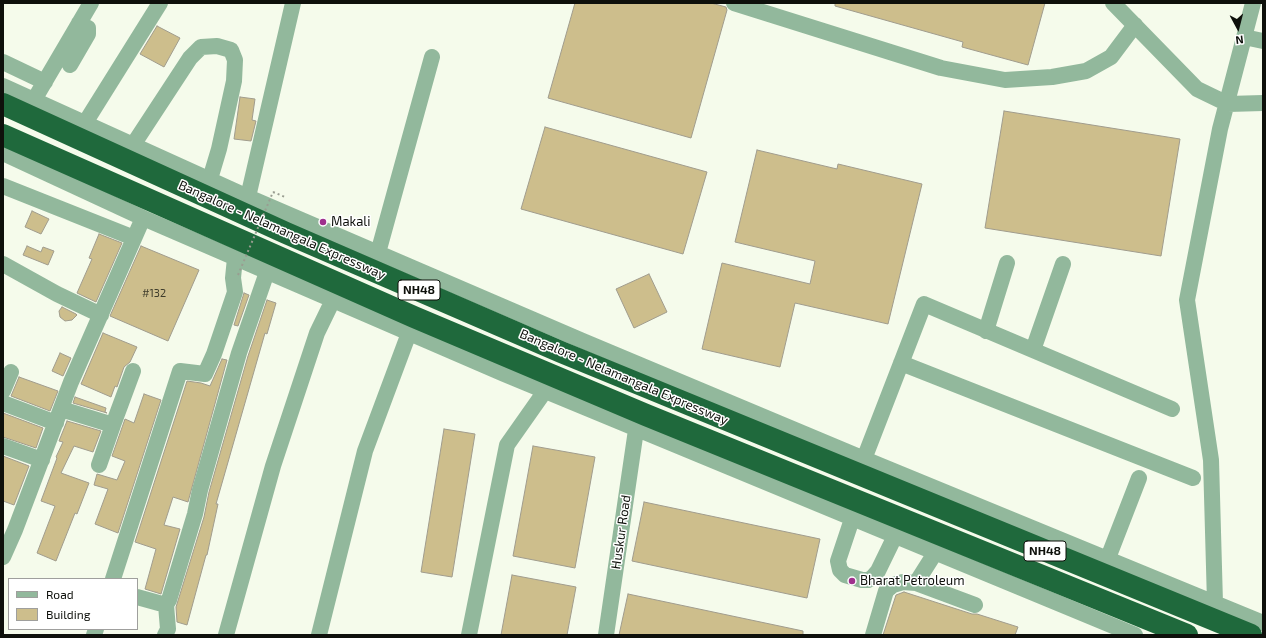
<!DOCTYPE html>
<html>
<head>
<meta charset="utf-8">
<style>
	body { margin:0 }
	#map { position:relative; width:1266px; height:638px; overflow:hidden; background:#f5fbeb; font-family:"Exo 2",sans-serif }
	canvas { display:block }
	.frame { position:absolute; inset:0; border:4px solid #0e100b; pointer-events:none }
	.legend { position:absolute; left:8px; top:578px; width:130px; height:52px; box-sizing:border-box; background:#fff; border:1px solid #9f9f9d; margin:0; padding:5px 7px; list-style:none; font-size:12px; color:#0e100b }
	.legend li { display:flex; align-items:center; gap:8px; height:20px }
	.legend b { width:20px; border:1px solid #9f9f9d }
	.north { position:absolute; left:1218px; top:8px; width:40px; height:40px; -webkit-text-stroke:3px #fff; paint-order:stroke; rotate:173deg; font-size:11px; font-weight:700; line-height:16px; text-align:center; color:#0e100b }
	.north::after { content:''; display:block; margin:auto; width:14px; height:18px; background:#0e100b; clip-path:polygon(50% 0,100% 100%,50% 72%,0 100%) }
</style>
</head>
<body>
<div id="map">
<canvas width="1266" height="638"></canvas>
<div class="frame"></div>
<ul class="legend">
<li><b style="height:5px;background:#92b89c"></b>Road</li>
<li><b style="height:11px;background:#cdbe8c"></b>Building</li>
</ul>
<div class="north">N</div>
</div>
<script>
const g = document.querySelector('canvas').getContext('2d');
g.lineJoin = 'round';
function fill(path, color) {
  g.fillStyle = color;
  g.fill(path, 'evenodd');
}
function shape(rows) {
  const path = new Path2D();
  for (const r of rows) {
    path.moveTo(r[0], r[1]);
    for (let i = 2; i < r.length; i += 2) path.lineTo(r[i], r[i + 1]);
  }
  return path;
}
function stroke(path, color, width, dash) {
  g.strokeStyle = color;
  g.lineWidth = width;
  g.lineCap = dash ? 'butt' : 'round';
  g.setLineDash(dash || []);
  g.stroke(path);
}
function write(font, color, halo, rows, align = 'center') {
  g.font = font + ' "Exo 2",sans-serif';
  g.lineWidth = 3;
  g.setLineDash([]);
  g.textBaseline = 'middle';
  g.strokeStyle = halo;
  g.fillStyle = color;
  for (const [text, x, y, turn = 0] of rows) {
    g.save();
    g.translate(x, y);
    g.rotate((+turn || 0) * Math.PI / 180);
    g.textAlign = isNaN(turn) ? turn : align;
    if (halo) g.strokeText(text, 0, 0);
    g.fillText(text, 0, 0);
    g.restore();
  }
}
const building = shape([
	[575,3,711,3,726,7,727,10,691,138,548,98,575,3],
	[835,3,1045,3,1028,65,962,47,963,42,835,6,835,3],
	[157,26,180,38,164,67,140,54,157,26],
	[240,97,255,99,252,120,256,121,251,141,234,139,240,97],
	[1004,111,1180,139,1161,256,985,228,1004,111],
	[545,127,707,172,683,254,521,209,545,127],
	[757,150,837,169,838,164,922,184,888,324,795,303,780,367,702,349,722,263,810,284,815,261,735,242,757,150],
	[32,211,49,219,41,234,25,227,32,211],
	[99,234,122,243,96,302,77,293,92,259,89,258,99,234],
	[27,246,41,252,43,247,54,251,48,265,23,255,27,246],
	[141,246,199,270,168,341,110,316,141,246],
	[649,274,667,312,634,328,616,289,649,274],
	[244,293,249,295,238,326,234,325,244,293],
	[267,300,276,303,267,334,265,333,216,504,218,504,207,555,206,555,187,625,177,622,176,607,204,517,209,492,248,356,267,300],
	[62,307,76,314,77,315,72,320,65,321,60,317,59,311,62,307],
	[103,333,137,347,130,362,124,367,117,387,115,386,111,397,81,384,103,333],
	[60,353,71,358,63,376,52,371,60,353],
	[222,359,227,360,188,502,173,497,164,525,180,529,161,594,145,589,156,549,135,542,187,381,201,383,210,386,222,359],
	[19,377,58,391,50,411,11,396,19,377],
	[144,394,161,400,118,533,95,524,108,489,94,485,97,474,117,480,125,461,112,456,125,419,134,423,144,394],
	[75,397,106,408,105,412,107,413,73,403,75,397],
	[3,413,43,428,36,448,3,437,3,413],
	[67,421,101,431,93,452,74,446,61,473,89,483,77,514,75,513,56,561,37,553,55,506,41,501,57,458,56,457,63,442,59,441,67,421],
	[444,429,475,434,452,577,421,572,444,429],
	[533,446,595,457,575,568,513,556,533,446],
	[3,456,29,466,14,505,3,501,3,456],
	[644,502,820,539,807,598,632,561,644,502],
	[512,575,576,587,567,635,501,635,512,575],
	[904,592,972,614,977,614,1018,627,1015,635,883,635,896,595,904,592],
	[628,594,803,631,803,635,619,635,628,594]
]);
fill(building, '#cdbe8c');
stroke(building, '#a09c8d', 1);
stroke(shape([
	[273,192,285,197,285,198]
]), '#999d91', 2, [2, 3]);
stroke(shape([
	[734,3,941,68,1005,80,1052,77,1086,71,1111,57,1135,25],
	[1113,3,1197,89,1228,104,1263,103],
	[1244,37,1263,41],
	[3,62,45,82],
	[70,65,88,34,88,28,79,23],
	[3,86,248,197,583,341,864,459,1263,623],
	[34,100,91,3],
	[85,123,160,3],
	[133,145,190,58,201,47,217,46,231,50,235,60,234,81,219,149,210,179],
	[3,153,143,218,504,374,1135,635],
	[3,186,134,238],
	[248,197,293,3],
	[378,253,432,57],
	[3,264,57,294,101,315],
	[986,331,1007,263],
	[1033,350,1063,264],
	[901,363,1193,478],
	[3,391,11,372],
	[3,403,56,423],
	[61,409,113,425,133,371],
	[3,446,42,460],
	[864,459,924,304,1172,409],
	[99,465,113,425],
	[852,519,838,561,840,570,845,575,862,580,868,580,872,578,878,571,895,536],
	[3,557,15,530,71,382,143,218],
	[1108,558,1139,478],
	[113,579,180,371,205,374,214,354,235,292,233,278,235,258],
	[916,583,935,553],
	[137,597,166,605,168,629,165,635],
	[1215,603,1211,460,1187,300,1220,129,1253,3],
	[166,605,169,600,195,514,200,490,239,353,267,272],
	[94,635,96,629],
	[226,635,273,466,317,333,333,300],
	[319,635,365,451,409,333],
	[469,635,507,445,545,391],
	[606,635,636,430],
	[873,635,886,591,893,585,903,582,916,583,975,605]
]), '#92b89c', 16);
stroke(shape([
	[3,104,286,233,561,352,1251,635],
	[3,135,414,317,646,415,1187,635]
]), '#1f693c', 22);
stroke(shape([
	[238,275,273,192]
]), '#999d91', 2, [2, 3]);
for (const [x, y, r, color] of [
	[323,222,4,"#9f308d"],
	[852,581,4,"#9f308d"]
]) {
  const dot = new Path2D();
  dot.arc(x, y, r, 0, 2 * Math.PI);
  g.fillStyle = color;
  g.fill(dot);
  stroke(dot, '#fff', 1.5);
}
write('11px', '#3e3c2b', null, [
	["#132",154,293]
]);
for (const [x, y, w] of [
	[419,290,42],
	[1045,551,42]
]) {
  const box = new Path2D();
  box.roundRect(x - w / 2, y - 10, w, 20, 3);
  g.fillStyle = '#fff';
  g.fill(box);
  stroke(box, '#0e100b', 1);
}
write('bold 12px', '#0e100b', null, [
	["NH48",419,290],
	["NH48",1045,551]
]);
write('13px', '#0e100b', '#fff', [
	["Makali",331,222],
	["Bharat Petroleum",860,581]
], 'left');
write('13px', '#0e100b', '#fff', [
	["Bangalore - Nelamangala Expressway",282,230,24],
	["Bangalore - Nelamangala Expressway",624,377,23],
	["Huskur Road",621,532,-82]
]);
</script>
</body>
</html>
